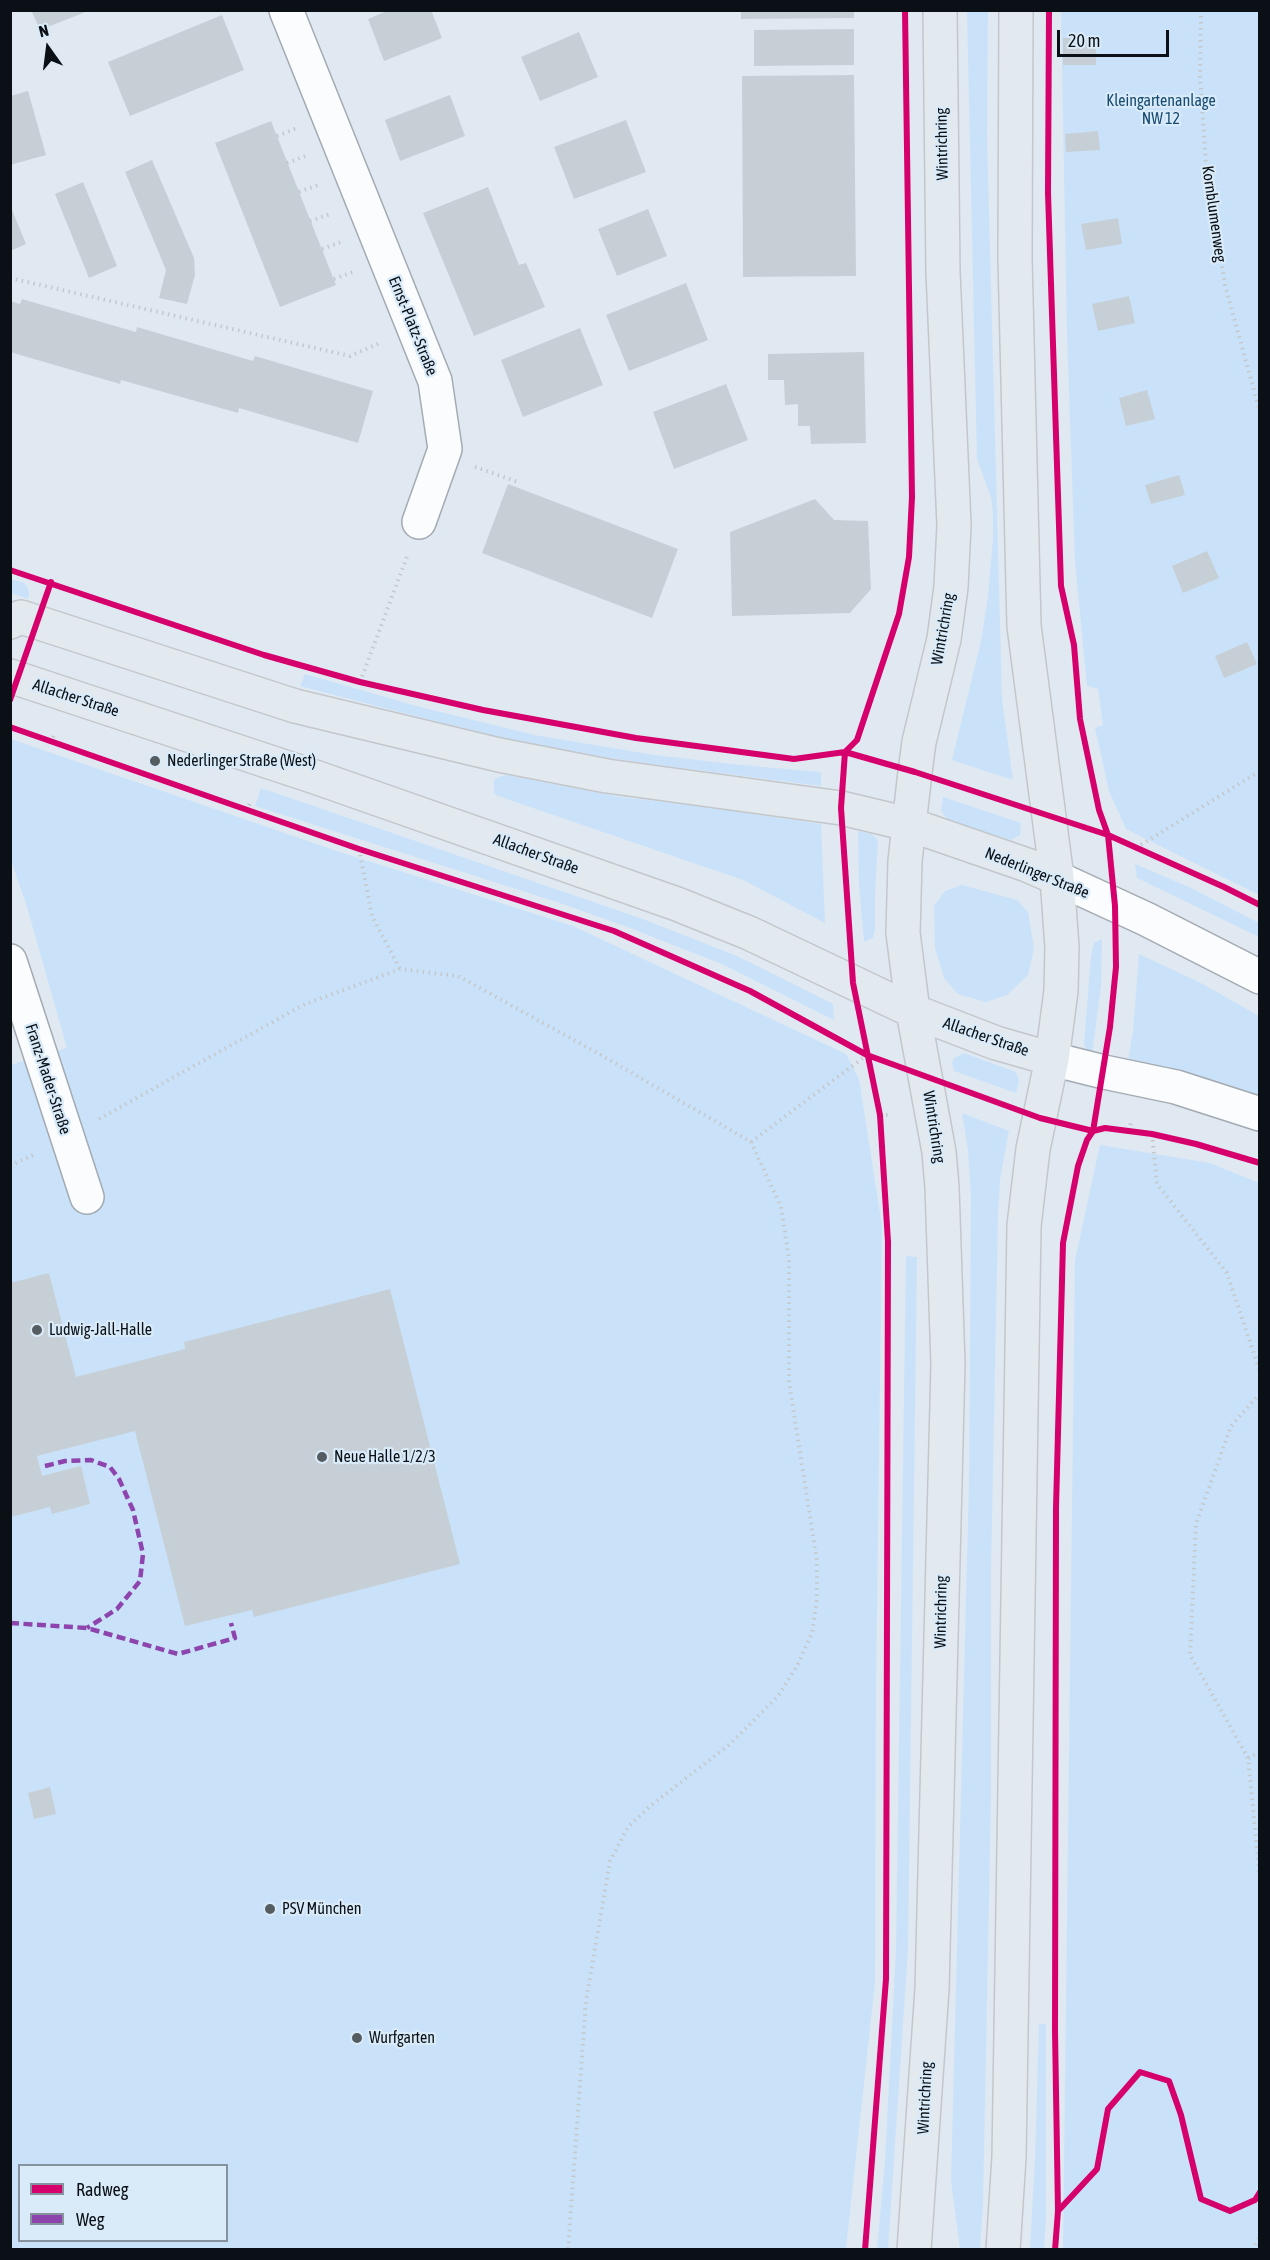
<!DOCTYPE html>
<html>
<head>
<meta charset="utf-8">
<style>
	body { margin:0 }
	#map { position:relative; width:1270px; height:2260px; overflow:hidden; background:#e0e9f2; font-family:"Asap Condensed",sans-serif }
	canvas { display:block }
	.frame { position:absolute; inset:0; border:12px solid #0a1015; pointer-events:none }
	.legend { position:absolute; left:18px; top:2164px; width:210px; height:78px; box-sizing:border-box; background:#d9eaf9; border:2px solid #86939e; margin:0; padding:8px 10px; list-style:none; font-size:18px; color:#0a1015 }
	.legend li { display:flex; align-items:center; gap:12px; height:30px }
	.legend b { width:30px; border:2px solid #86939e }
	.north { position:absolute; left:18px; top:18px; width:60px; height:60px; -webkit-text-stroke:4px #d9eaf9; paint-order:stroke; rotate:346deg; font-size:16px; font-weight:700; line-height:24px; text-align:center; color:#0a1015 }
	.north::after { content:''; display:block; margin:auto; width:21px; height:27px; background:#0a1015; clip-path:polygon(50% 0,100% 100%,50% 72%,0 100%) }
	.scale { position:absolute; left:1057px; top:30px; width:112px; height:27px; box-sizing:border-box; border:3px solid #0a1015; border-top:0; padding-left:8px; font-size:18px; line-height:21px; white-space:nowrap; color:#0a1015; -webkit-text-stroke:4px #d9eaf9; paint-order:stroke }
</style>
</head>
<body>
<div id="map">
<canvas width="1270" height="2260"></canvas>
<div class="frame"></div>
<ul class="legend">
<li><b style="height:8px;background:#d6006c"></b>Radweg</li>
<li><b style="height:8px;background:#8e44ad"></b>Weg</li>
</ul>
<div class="north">N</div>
<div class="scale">20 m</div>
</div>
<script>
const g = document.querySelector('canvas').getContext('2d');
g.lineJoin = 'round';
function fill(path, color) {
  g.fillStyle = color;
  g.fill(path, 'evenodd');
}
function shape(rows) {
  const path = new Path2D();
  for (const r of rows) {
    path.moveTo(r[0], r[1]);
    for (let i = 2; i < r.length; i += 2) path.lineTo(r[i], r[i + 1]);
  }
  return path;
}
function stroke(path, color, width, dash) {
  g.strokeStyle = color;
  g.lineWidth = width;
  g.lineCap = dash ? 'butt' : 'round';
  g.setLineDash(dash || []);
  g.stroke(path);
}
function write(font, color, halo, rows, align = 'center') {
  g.font = font + ' "Asap Condensed",sans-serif';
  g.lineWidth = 4.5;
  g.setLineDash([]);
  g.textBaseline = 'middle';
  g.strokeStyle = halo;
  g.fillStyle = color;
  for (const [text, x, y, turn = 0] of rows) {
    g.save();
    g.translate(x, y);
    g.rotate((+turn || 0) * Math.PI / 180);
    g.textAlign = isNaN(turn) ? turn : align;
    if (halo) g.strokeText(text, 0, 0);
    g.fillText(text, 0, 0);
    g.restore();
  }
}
fill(shape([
	[988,10,987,137,1002,699,1013,780,952,760,981,641,988,597,993,538,993,512,991,497,977,459,967,11],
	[1061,11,1259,11,1259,895,1126,829,1109,791,1095,728,1103,725,1098,689,1087,686,1075,562,1067,334],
	[11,579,24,583,28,588,29,593,28,599,11,593],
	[305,674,420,707,535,735,655,755,741,765,821,772,821,786,658,765,526,745,300,686],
	[11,739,337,851,573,926,846,1054,859,1079,882,1226,876,1689,875,1982,846,2249,11,2249,10,1065,67,1048,27,907,11,860],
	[20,2166,226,2166,226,2240,20,2240],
	[506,775,621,797,700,806,821,824,825,923,743,880,498,796,494,793,494,780,498,777],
	[261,788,640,918,737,956,833,1004,834,1020,724,965,630,928,557,902,255,806],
	[943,797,1021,823,1020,835,1011,840,948,820,941,811],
	[858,831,871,834,877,839,878,843,875,893,875,929,873,938,864,942,859,885],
	[1135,864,1191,888,1259,923,1259,937,1137,878],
	[962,885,1017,900,1028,912,1034,948,1028,975,1007,995,986,1002,958,994,944,978,935,948,934,906,945,891],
	[1102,939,1101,986,1092,1055,1088,1053,1084,1044,1091,956,1094,943],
	[1139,954,1201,983,1259,1016,1259,1096,1184,1073,1128,1061,1133,1032],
	[964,1053,1016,1072,1019,1080,1016,1093,954,1071,952,1063,954,1058],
	[962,1113,1009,1131,1000,1180,998,1215,991,1572,991,1797,983,2204,980,2250,960,2249,951,2181,969,1483,971,1197,968,1150],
	[1100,1145,1210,1163,1259,1183,1259,2249,1063,2249,1075,1260],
	[906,1256,917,1257,908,1949,888,2249,877,2250,885,2161,896,1950],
	[1039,2024,1046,2024,1046,2218,1044,2249,1030,2250,1035,2158]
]), '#c9e2f9');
fill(shape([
	[31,10,88,10,88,11,40,30],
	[389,10,431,10,442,38,384,61,368,19],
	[741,10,854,10,854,18,741,19],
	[222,15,244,70,130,116,108,62],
	[854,29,854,65,754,66,754,30],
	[579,32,598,77,540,101,521,57],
	[1063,38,1096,38,1096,65,1063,65],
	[854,75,856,276,743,277,742,76],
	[28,91,46,155,10,165,10,96],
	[450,95,465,136,400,161,385,120],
	[626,120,646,172,574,199,554,147],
	[271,121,336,285,280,307,215,143],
	[1098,131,1100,150,1066,152,1065,134],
	[152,160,194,258,195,275,187,304,159,298,166,270,125,172],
	[83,182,117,266,89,278,55,194],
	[488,187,519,265,526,263,545,307,474,336,423,213],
	[10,205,26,244,10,251],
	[648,209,667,256,617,276,598,229],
	[1118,218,1122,244,1086,250,1081,224],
	[686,283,708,340,629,371,606,315],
	[1129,296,1135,323,1098,331,1092,304],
	[22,299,136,332,137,327,253,361,255,356,373,391,358,443,239,408,238,413,121,380,120,384,10,352,10,301,20,304],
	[580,328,603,385,523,417,501,360],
	[864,352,866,443,811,444,810,426,798,426,798,404,785,405,784,380,768,380,768,354],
	[726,384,748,440,674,469,653,412],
	[1147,390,1155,419,1126,426,1119,398],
	[1179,475,1185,495,1151,504,1145,485],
	[508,484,678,549,652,618,482,553],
	[815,499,834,520,868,521,871,589,850,613,732,616,730,532],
	[1207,551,1219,578,1183,593,1172,566],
	[1247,642,1257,664,1224,678,1215,656],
	[49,1273,76,1377,185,1349,184,1342,390,1289,460,1564,254,1617,252,1610,185,1626,135,1431,37,1456,42,1476,81,1466,90,1504,52,1514,50,1507,10,1517,10,1283],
	[50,1787,56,1814,34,1819,28,1793]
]), '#c7cfd6');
const minor = shape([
	[286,10,435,381,445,449,419,522],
	[1057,878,1146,919,1260,977],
	[10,961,87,1197],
	[1052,1059,1104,1072,1176,1087,1260,1114]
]);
const major = shape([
	[10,622,21,617,295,706,499,755,607,776,841,808,908,824,1027,865,1057,878],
	[10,676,315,777,677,904,749,933,913,1011,996,1043,1052,1059],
	[914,2250,932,1989,948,1364,942,1187,939,1152,913,1011,903,933,905,861,915,772,919,742,944,639,951,587,954,525,943,272,940,10],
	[1003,2250,1009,2157,1024,1226,1033,1149,1052,1059,1061,991,1062,947,1057,878,1024,626,1015,258,1016,10]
]);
stroke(minor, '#a3aab1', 36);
stroke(major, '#c3c7cb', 36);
stroke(shape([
	[1201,10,1200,76,1207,178,1225,285,1260,412],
	[277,136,297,128],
	[287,163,308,155],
	[299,192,318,185],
	[310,221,330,214],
	[322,249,341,242],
	[10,278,350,356,382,342],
	[334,279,353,272],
	[475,467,518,482],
	[360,682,408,554],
	[51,743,54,735],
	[247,811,250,803],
	[1136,848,1260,771],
	[359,849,372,916,400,969],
	[880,1115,890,1115],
	[99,1119,303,1005,400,969,458,976,594,1051,751,1142,781,1207,789,1258,789,1382,817,1561,817,1599,812,1633,797,1666,778,1696,730,1744,649,1807,628,1827,610,1861,586,2001,568,2250],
	[1130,1131,1131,1119],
	[1152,1134,1157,1184,1227,1273,1260,1372],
	[751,1142,867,1055],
	[10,1166,35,1154],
	[1260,1393,1231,1426,1196,1524,1190,1655,1248,1758,1260,1879],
	[1248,1758,1260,1752],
	[1252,2250,1260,2236]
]), '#c5c8cb', 4, [1.5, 4.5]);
stroke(minor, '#fafcfd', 33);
stroke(major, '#e2e9ef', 33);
stroke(shape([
	[45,1466,65,1461,91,1460,110,1467,119,1479,133,1510,143,1554,140,1581,117,1609,87,1628],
	[10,1623,87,1628,178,1654,235,1638,231,1623]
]), '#8e44ad', 4.5, [9, 4.5]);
stroke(shape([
	[1049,10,1048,193,1061,586,1074,645,1080,719,1099,810,1108,835,1115,906,1116,967,1110,1027,1093,1131,1087,1140,1078,1166,1063,1243,1056,1508,1055,2031,1058,2211,1055,2250],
	[10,570,264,655,360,682,483,710,636,738,794,759,845,752,915,772,1108,835,1224,887,1260,905],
	[10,700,51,582],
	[10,727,359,849,614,931,750,991,867,1055,1040,1118,1093,1131,1105,1128,1152,1134,1196,1144,1260,1163],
	[1058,2211,1097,2169,1108,2109,1140,2072,1169,2081,1181,2115,1201,2199,1230,2211,1255,2200,1260,2192],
	[865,2250,886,1979,888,1242,880,1115,853,983,841,808,845,752,857,740,899,614,909,557,912,497,905,10]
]), '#d6006c', 6);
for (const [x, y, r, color] of [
	[155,761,6,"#555c62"],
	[37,1330,6,"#555c62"],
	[322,1457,6,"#555c62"],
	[270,1909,6,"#555c62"],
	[357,2038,6,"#555c62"]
]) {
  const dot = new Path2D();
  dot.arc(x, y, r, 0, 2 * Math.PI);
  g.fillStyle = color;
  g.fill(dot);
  stroke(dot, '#d9eaf9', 2);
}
write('16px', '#174b70', '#d9eaf9', [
	["Kleingartenanlage",1161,101],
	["NW 12",1161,119]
]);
write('16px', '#0a1015', '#d9eaf9', [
	["Wintrichring",942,144,-91],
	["Kornblumenweg",1214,214,82],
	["Ernst-Platz-Straße",413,326,68],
	["Wintrichring",943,629,-80],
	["Allacher Straße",76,698,18],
	["Allacher Straße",536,854,20],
	["Nederlinger Straße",1037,873,22],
	["Allacher Straße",986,1037,19],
	["Franz-Mader-Straße",48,1079,72],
	["Wintrichring",934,1127,81],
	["Wintrichring",941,1612,-89],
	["Wintrichring",925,2098,-87]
]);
write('16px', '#0a1015', '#d9eaf9', [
	["Nederlinger Straße (West)",167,761],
	["Ludwig-Jall-Halle",49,1330],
	["Neue Halle 1/2/3",334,1457],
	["PSV München",282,1909],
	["Wurfgarten",369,2038]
], 'left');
</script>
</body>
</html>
